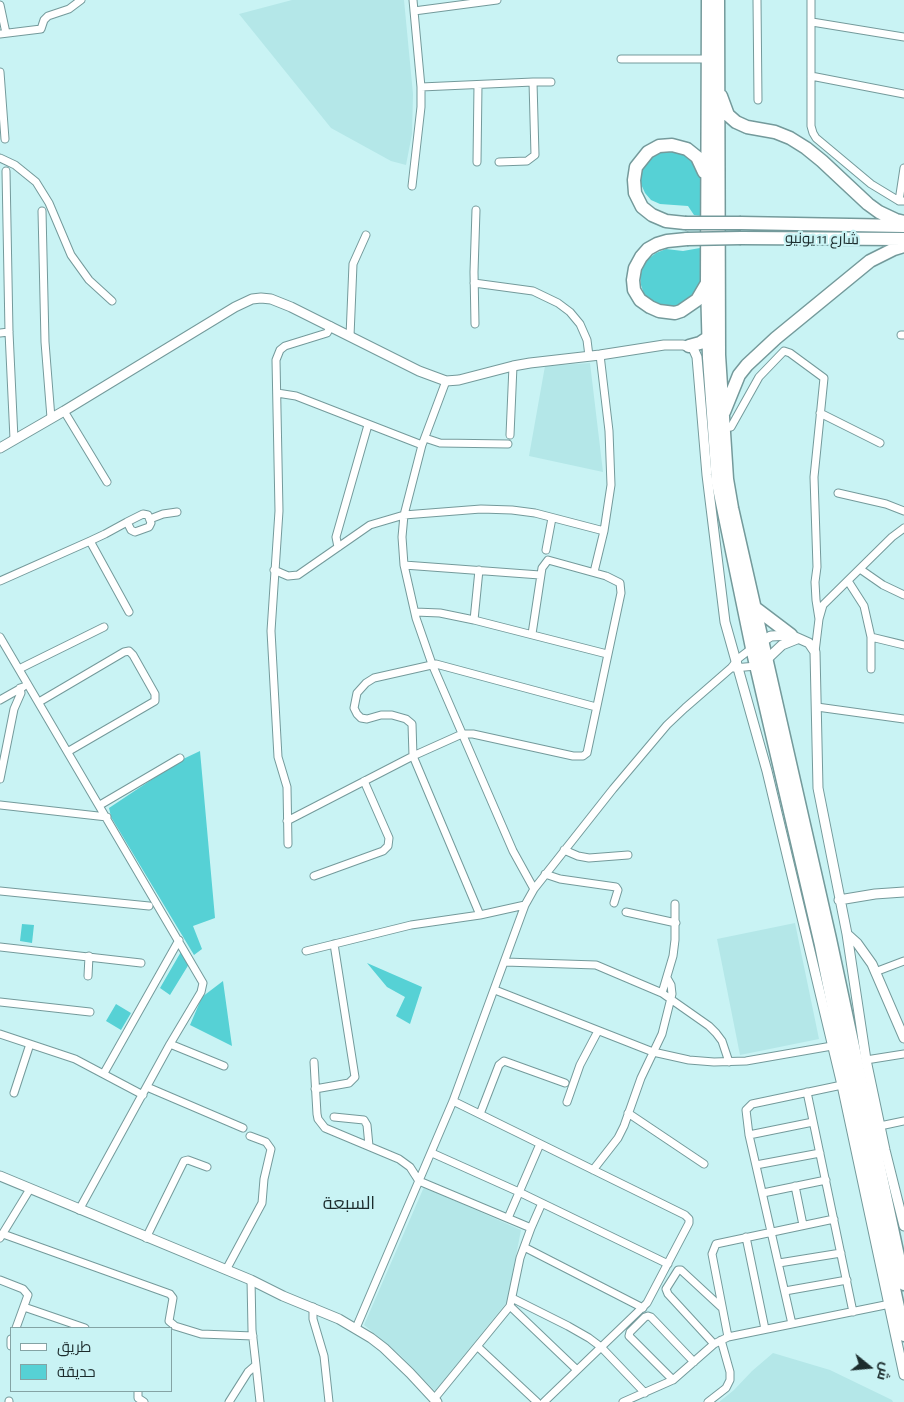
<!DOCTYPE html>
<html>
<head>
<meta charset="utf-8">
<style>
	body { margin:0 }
	#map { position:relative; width:904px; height:1402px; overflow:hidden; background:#c9f3f4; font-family:"Alegreya Sans",Cairo,sans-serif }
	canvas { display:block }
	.legend { position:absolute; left:10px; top:1327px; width:162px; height:65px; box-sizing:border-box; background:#c9f3f4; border:1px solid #84a3a4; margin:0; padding:6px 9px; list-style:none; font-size:15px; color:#1c2c2d }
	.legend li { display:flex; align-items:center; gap:10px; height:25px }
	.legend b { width:25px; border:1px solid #84a3a4 }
	.north { position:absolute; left:844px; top:1342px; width:50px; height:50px; -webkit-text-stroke:4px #c9f3f4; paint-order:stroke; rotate:107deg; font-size:14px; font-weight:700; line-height:20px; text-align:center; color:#1c2c2d }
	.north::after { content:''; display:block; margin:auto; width:18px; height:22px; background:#1c2c2d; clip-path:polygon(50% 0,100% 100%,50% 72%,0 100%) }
</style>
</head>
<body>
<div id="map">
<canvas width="904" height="1402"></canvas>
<ul class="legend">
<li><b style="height:6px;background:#fff"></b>طريق</li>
<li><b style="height:14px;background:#56d1d5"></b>حديقة</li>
</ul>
<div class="north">ش</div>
</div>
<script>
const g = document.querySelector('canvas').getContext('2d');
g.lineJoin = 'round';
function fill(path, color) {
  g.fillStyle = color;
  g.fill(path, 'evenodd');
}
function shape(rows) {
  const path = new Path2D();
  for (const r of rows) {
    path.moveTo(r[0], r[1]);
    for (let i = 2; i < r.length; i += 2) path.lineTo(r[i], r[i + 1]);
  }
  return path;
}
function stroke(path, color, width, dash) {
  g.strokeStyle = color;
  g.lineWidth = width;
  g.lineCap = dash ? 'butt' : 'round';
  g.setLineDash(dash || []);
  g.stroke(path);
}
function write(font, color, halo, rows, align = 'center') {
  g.font = font + ' "Alegreya Sans",Cairo,sans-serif';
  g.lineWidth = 4.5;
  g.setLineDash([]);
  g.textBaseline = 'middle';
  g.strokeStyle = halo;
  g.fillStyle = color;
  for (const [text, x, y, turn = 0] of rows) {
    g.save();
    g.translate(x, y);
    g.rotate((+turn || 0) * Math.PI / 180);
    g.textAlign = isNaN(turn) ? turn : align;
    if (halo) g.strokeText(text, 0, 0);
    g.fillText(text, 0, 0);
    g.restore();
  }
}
fill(shape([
	[292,0,404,0,413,94,412,134,406,165,391,161,331,128,239,14],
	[590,363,603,472,529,456,545,366],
	[795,923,819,1039,740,1055,717,939],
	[424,1187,521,1230,507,1302,435,1391,399,1354,364,1325],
	[773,1353,830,1370,892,1400,893,1402,719,1402,734,1390,752,1371]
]), '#b4e7e8');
fill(shape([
	[667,148,687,152,700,168,701,216,694,215,688,206,660,204,651,200,645,193,641,184,641,174,644,165,649,157],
	[700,248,701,280,698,291,685,306,667,310,650,302,644,294,641,285,640,276,643,267,648,259,656,253,666,249,683,251],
	[200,751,215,918,193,926,202,949,194,955,111,817,109,808,181,760],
	[22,924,34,925,32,943,20,941],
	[182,950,189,964,170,995,160,988],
	[367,963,422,987,410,1024,396,1016,405,997,387,987],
	[223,981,232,1046,190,1025,202,997],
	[116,1004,131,1013,121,1030,106,1021]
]), '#56d1d5');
const street = shape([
	[757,0,758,100],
	[811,0,811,126,813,133,816,138,871,184,899,201,904,201],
	[0,5,6,33],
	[414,11,497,0],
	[812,22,904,37],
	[0,34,41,29,44,20,48,16,69,9,81,0],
	[621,59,708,59],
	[0,72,5,139],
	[811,76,904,94],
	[421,87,533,82,551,82],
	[0,158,15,165,36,182,49,203,71,255,89,280,112,301],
	[477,162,478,85],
	[499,162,527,161,535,155,533,82],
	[6,171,9,332,14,439],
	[412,186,421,107,421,87,413,0],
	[899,201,904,168],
	[42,211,45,342,51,418],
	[474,283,533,291,558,303,570,312,580,324,587,340,589,356],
	[475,324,474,272,476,210],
	[0,333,9,332],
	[901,335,904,335],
	[350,336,353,264,366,235],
	[446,381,422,445,404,515,402,537,404,565,416,618,432,664,513,851,534,889],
	[277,393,296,396,422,445],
	[64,411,107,482],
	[820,413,880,443],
	[724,428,731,427,759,377,784,351,790,353,824,378,814,477,817,567,815,582,816,600,819,619],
	[510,435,513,366],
	[425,438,440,443,508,444],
	[838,493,886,504,904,511],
	[150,519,163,514,177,512],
	[90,541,129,612],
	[338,547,336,537,368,425],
	[546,550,552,518],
	[404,565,540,575],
	[860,569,883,585,904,595],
	[274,570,288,576,298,575,370,525,404,515,481,509,512,510,535,513,604,531],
	[594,572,604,531,611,485,609,431,600,355],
	[0,581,90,541,105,534,127,522,143,514,148,515,151,523,149,527,135,532,131,530,127,522],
	[848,581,864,606,871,637,904,645],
	[415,612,440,613,474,620,607,654],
	[474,620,479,570],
	[0,637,203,983,201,992,170,1044,79,1210],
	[815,652,819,619,823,605,892,537,904,528],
	[734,668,756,666],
	[19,669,104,627],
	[871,669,871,637],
	[0,700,23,687],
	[39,702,124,652,129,651,133,655,155,694,155,701,69,751],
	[817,707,904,719],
	[0,779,14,709,21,693,20,688],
	[0,805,107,817],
	[100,805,180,758],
	[287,821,413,756,462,734,473,734,573,756,583,756,587,753,621,593,620,583,606,576,548,560,542,568,532,634],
	[288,844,287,787,278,757,271,631,279,511,276,360,280,350,285,346,327,333,331,326],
	[564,850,578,856,589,858,628,855],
	[545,874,560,879,616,887,618,890,614,903],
	[314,876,383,851,388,846,389,838,364,781],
	[0,891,149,906],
	[626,912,676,923],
	[480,915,413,756,412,724,406,719,392,715,381,715,367,719,361,718,357,714,354,708,357,693,366,683,374,678,436,664,596,707],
	[0,947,141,963],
	[306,951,411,925,480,915,525,905],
	[505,962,596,965,662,993,709,1026,716,1033,722,1041,729,1062],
	[875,972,904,961],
	[88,976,89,956],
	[495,990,653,1052,689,1060,714,1062,746,1061,832,1046],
	[662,993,673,956,675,940,675,904],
	[0,1002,90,1012],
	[0,1034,75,1059,143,1095],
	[170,1044,224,1066],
	[866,1060,904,1054],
	[314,1062,317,1114,318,1119,325,1128,399,1159,410,1167,419,1181,531,1228],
	[104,1073,179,940],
	[147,1087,243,1128],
	[315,1089,349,1083,355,1077,334,944],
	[807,1092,853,1312],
	[14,1093,30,1044],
	[453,1101,685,1215,689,1219,689,1223,647,1303,544,1402],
	[567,1102,580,1065,598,1031],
	[628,1113,704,1164],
	[480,1114,499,1065,504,1061,565,1083],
	[334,1117,364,1120,367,1125,369,1146],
	[880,1126,904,1121],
	[749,1135,813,1122],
	[432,1153,519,1192,668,1264],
	[756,1165,820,1153],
	[593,1170,618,1138,624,1126,641,1078,662,1034,672,994,671,985,667,978],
	[795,1186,803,1225],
	[763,1193,826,1180],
	[508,1218,540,1144],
	[3,1234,170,1294,173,1298,169,1321,175,1326,201,1334,253,1336],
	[746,1237,765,1329],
	[0,1238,30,1189],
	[146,1238,184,1161,188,1160,207,1167],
	[524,1247,643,1308],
	[779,1263,841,1253],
	[226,1270,262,1203,264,1179,271,1149,266,1142,250,1136],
	[0,1280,23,1289,28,1295,16,1328],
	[785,1291,847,1280],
	[512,1298,568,1326,589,1338,601,1347,645,1393],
	[510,1306,577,1370],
	[24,1307,85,1328],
	[313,1307,313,1319,324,1356,329,1402],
	[792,1324,749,1135,746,1110,752,1104,842,1085],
	[356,1328,453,1101,525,905,534,889,613,789,667,725,685,708,731,668,739,658,752,648],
	[728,1337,712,1254,716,1244,834,1219],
	[11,1339,11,1346],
	[714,1344,668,1294,666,1289,678,1270,681,1270,721,1307],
	[478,1347,537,1402],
	[256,1365,260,1402],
	[673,1380,629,1336,630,1332,645,1317,648,1316,651,1317,694,1362],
	[138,1391,138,1398,144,1402],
	[434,1399,510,1306,520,1258,531,1228,542,1203],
	[9,1402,9,1401],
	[229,1402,248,1372,256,1365,252,1330,251,1280],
	[623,1402,673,1380,714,1344,728,1337,890,1304],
	[708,1402,726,1388,730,1380,730,1372,721,1340]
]);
const secondary = shape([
	[0,448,64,411,235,307,252,299,261,298,271,299,291,307,419,371,446,381,459,380,513,366,530,363,600,355,664,345,683,345,693,348,697,357,707,475,725,622,767,771,842,1085,904,1375],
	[759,643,771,636,791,635,809,643,815,652,818,788,847,934,866,1060,885,1150,904,1226],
	[763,663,782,645,797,639],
	[839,900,875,894,904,892],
	[847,934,857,943,872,964,904,1038],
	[0,1176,251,1280,283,1296,339,1319,371,1338,384,1348,410,1373,437,1402]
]);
const highway = shape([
	[708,0,707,283,709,358,718,483,752,648,821,945,839,1034,904,1335],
	[718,0,719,355,727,479,732,508,830,939,904,1284],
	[721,96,728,115,736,122,747,127,775,132,790,138,806,148,822,161,868,204,879,212,896,220,904,222],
	[685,223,666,221,652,215,642,207,635,193,634,180,636,167,648,152,659,146,672,145,687,149,697,157,704,172],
	[741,223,904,226],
	[741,238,904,239],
	[687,239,667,241,657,244,648,249,641,257,635,268,633,280,634,290,640,300,650,307,659,311,675,313,681,311,697,300,707,283],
	[689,346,700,343,709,337],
	[724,412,739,375,747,365,776,338,870,261,894,249,904,246],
	[754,607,791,635]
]);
stroke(street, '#749a9b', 9);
stroke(secondary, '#749a9b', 11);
stroke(highway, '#749a9b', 15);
stroke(street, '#fff', 7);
stroke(secondary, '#fff', 9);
stroke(highway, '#fff', 12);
const highwayBridge = shape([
	[685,223,741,223],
	[687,239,741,238]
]);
stroke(highwayBridge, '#749a9b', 15, []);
stroke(highwayBridge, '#fff', 12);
write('15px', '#1c2c2d', '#c9f3f4', [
	["شارع 11 يونيو",822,239,1]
]);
write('18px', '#1c2c2d', '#c9f3f4', [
	["السبعة",349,1204]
]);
</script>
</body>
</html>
